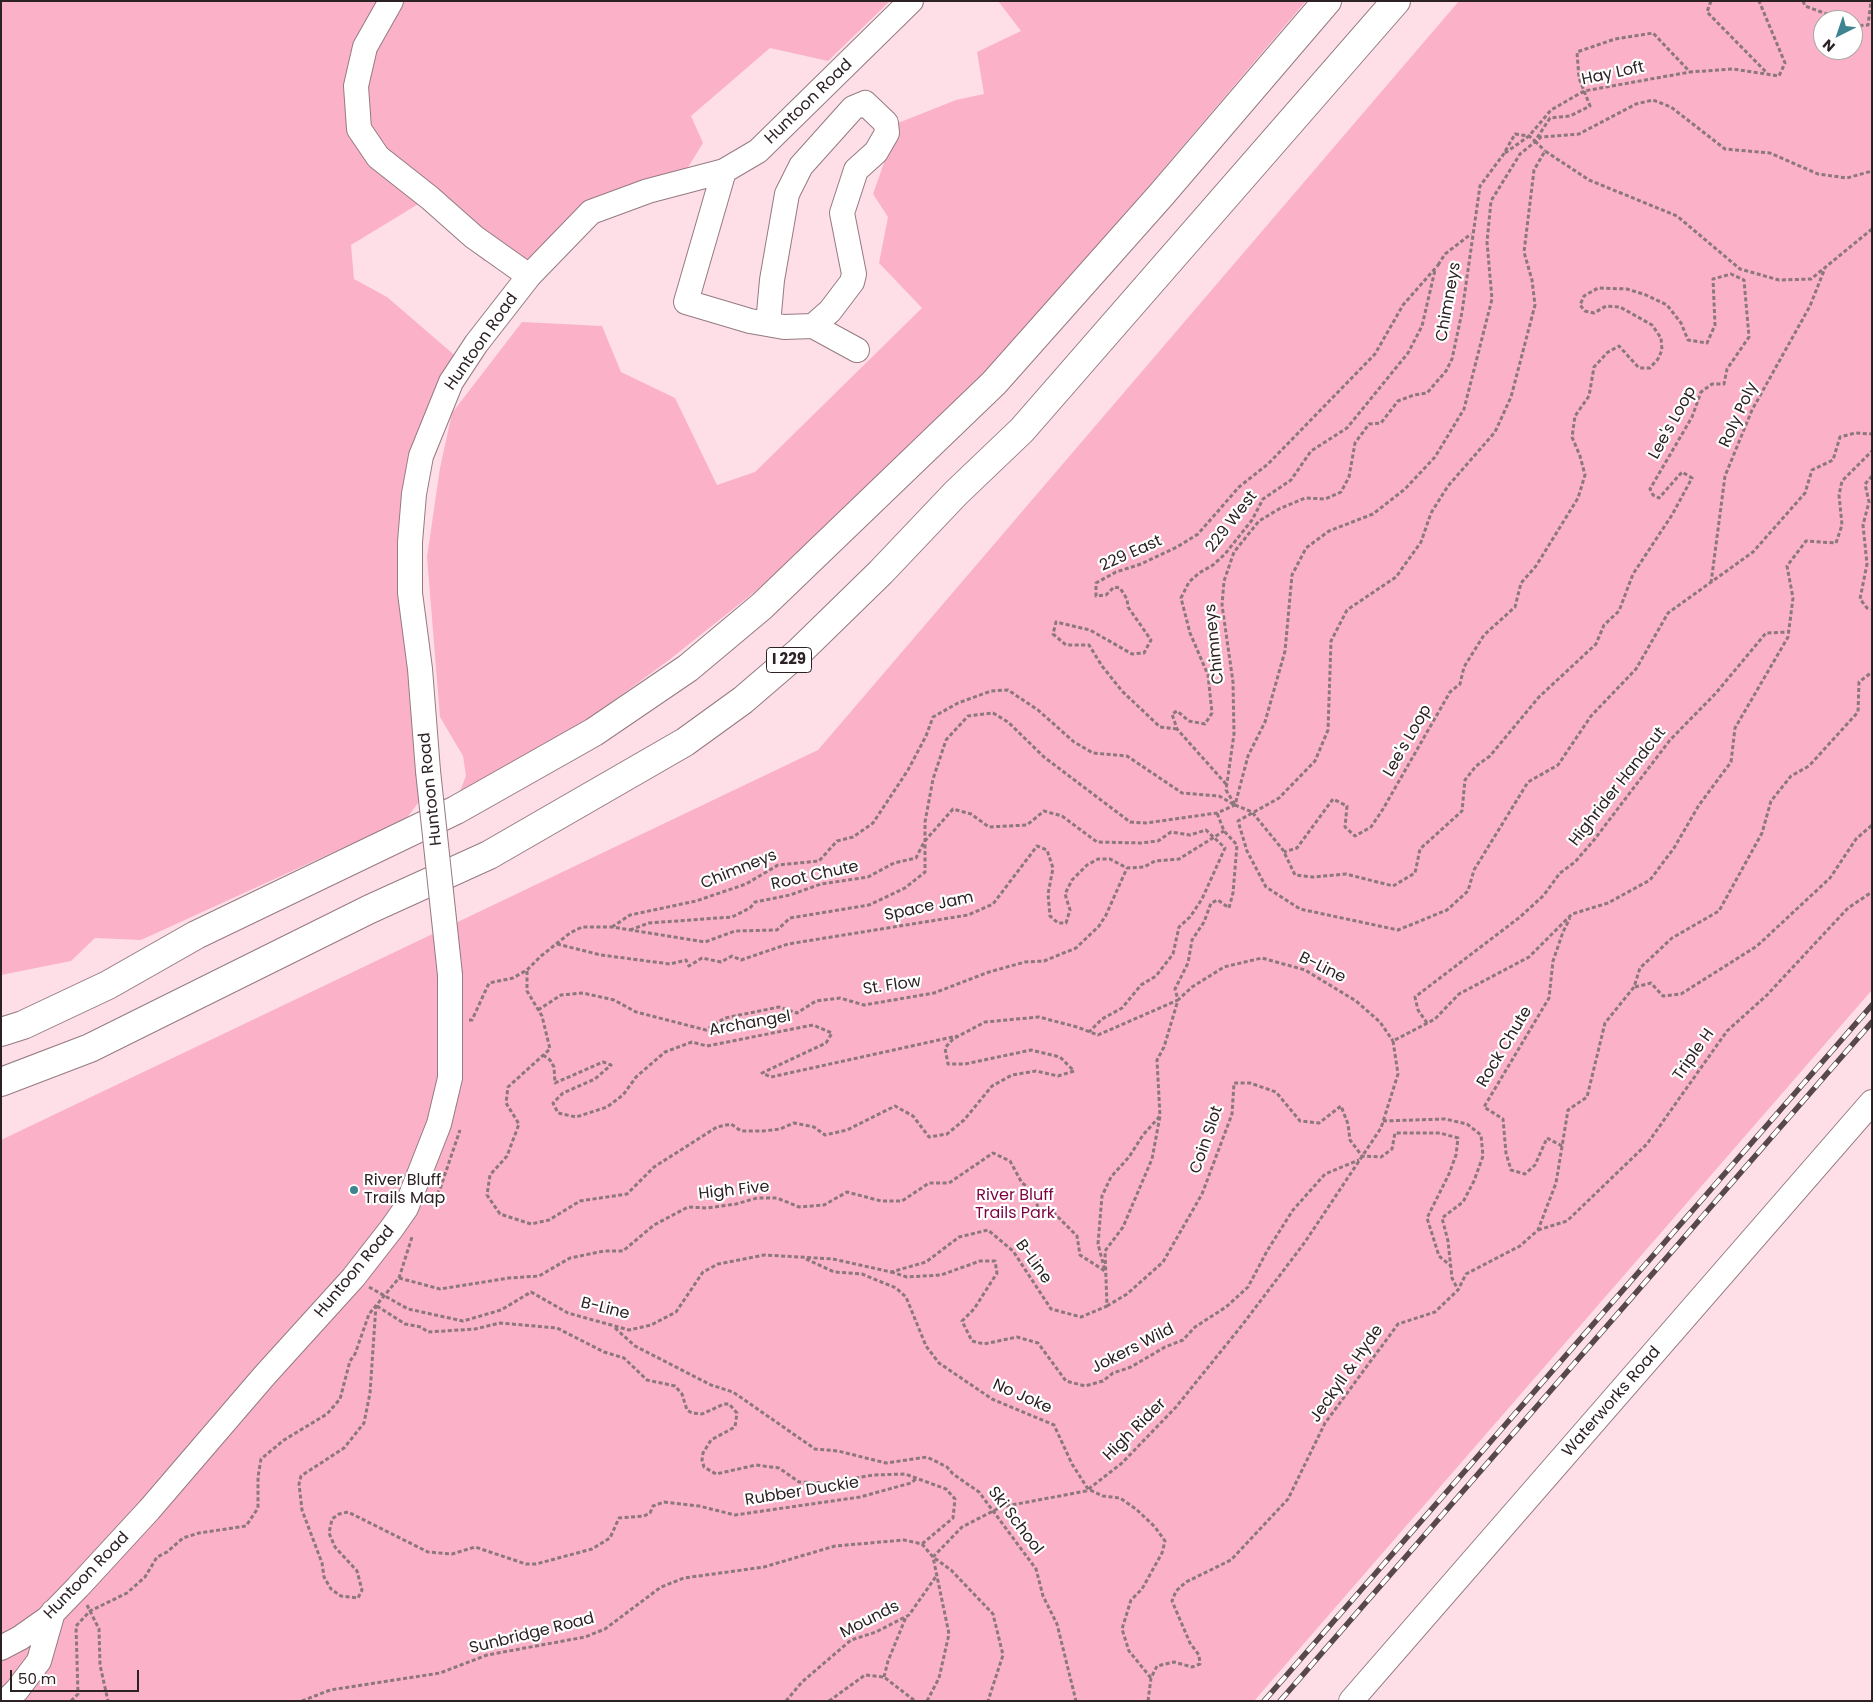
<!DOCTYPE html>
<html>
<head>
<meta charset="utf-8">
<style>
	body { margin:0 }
	#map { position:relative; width:1873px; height:1702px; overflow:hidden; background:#fedfe7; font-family:Poppins,sans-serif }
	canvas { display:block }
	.frame { position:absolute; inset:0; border:2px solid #2c2124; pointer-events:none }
	.north { position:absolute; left:1813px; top:10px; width:50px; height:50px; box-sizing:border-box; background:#fff; border:1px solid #aba6a7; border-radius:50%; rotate:221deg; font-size:14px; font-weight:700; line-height:20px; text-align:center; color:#2c2124 }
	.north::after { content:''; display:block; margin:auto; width:18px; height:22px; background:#3e8490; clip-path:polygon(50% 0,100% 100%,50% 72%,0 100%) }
	.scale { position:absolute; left:10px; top:1670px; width:129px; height:22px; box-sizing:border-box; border:2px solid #2c2124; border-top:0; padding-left:6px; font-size:15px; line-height:18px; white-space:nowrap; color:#2c2124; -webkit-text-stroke:4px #fff; paint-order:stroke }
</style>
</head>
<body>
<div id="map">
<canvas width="1873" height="1702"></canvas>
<div class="frame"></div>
<div class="north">N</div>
<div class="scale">50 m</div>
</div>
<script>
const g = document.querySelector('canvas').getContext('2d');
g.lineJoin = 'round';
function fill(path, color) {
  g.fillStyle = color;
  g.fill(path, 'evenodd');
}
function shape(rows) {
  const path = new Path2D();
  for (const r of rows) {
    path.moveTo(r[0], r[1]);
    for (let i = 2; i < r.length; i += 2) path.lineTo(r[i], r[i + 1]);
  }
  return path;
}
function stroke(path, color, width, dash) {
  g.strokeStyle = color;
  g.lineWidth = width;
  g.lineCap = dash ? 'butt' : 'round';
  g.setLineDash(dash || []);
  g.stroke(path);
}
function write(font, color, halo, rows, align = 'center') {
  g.font = font + ' Poppins,sans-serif';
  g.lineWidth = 4.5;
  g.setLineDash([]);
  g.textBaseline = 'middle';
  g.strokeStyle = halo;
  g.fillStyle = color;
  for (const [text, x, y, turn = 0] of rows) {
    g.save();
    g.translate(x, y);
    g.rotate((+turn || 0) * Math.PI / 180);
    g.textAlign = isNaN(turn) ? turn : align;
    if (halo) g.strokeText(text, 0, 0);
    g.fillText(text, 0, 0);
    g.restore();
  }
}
fill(shape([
	[1,1,890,1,828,61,770,48,691,116,703,143,685,172,592,220,538,265,484,261,420,203,351,245,354,279,387,297,459,359,411,471,421,799,406,819,141,940,95,938,71,961,1,975],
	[998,1,1306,1,1143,193,964,397,811,547,669,660,571,732,458,796,466,776,463,756,440,717,427,557,440,468,452,413,522,322,602,326,621,372,675,398,717,485,755,472,922,308,879,263,888,217,873,194,898,123,956,100,984,94,977,52,1021,31],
	[1459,1,1872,1,1872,990,1254,1701,1,1701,1,1140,818,750],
	[1823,20,1853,20,1853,50,1823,50]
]), '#fbb2c8');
const minor = shape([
	[391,1,365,47,356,86,359,129,378,157,430,198,474,237,529,276],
	[724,171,686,302,750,321,784,327,813,326,857,350],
	[768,324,772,280,787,194,801,166,853,108,865,103,886,123,887,133,876,152,856,170,842,213,854,274,852,282,830,311,813,326],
	[428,771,420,669,410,593,410,542,414,494,421,456,451,382,476,344,529,276,591,212,648,191,724,171,758,151,911,1],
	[1,1648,20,1638,47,1619,78,1587,149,1510,265,1375,353,1278,392,1228,406,1208,439,1124,450,1078,450,975],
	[6,1701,17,1690,39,1661,53,1612],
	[1351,1701,1872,1102]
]);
const highway = shape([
	[1,1032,23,1025,108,985,196,935,456,810,594,732,688,668,762,606,994,383,1161,195,1327,1],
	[1,1082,90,1048,370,909,489,855,685,742,743,700,800,651,881,572,956,493,1022,430,1396,1]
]);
stroke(minor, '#957a82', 26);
stroke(highway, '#957a82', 30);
stroke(shape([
	[1711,1,1707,12,1767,73],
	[1803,1,1805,6,1843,20],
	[1853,26,1868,25,1871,1],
	[1535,141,1545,151],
	[1505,153,1529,136,1551,110,1584,91,1690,72],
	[1872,229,1811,279,1779,280,1740,269,1677,216,1589,180,1545,151,1534,170,1524,252,1532,280,1535,305,1511,397,1495,432,1448,486,1431,513,1421,542,1396,577,1347,610,1331,641,1328,730,1315,761,1279,798,1238,821,1247,851,1266,887,1300,909,1398,930,1447,910,1468,891,1474,870,1528,782,1558,765,1591,716,1636,669,1668,613,1753,552,1805,493,1812,470,1833,460,1840,437,1855,433,1872,434],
	[1438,265,1445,254,1471,234],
	[1872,476,1865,484,1869,502,1863,525,1867,564,1860,599,1867,608,1872,609],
	[1711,583,1725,476,1752,410,1810,306,1825,268],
	[1177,729,1160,727,1122,691,1102,666,1089,645,1066,645,1053,634,1056,622,1090,630,1132,654,1144,653,1151,640,1128,607,1127,599,1120,588,1114,587,1106,595,1096,596,1096,583,1116,572,1141,564,1177,547,1198,534,1239,487,1268,464,1375,354,1403,305,1439,264],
	[1226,784,1177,729,1172,714,1177,711,1189,721,1205,724,1212,713,1208,675,1190,633,1181,598,1189,582,1199,573,1213,565,1225,554,1252,520,1263,499,1291,480,1311,451,1347,428,1408,353,1422,326,1435,270],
	[1235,805,1252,812,1283,850,1284,852,1295,875,1313,877,1346,874,1393,886,1415,873,1420,849,1462,811,1465,780,1476,766,1490,756,1539,697,1596,644,1604,625,1619,611,1633,574,1672,515,1692,478,1682,472,1659,498,1653,495,1650,489,1692,417,1701,392,1712,384,1724,384,1727,369,1749,337,1744,280,1731,274,1713,279,1715,325,1707,343,1688,340,1681,323,1667,305,1646,295,1627,289,1598,288,1584,296,1580,305,1585,311,1594,313,1606,306,1620,307,1652,325,1661,338,1662,350,1658,359,1650,368,1639,368,1619,346,1608,352,1594,367,1589,396,1575,416,1572,437,1580,456,1585,475,1578,498,1536,566,1521,583,1515,607,1484,635,1464,667,1460,684,1450,692,1383,809,1371,827,1355,836,1345,827,1347,806,1333,799,1297,848,1284,852],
	[612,927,630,915,696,901,746,884,778,865,819,861,837,841,853,837,873,823,908,770,926,736,933,717,958,703,991,691,1008,690,1038,710,1074,742,1093,753,1127,756,1182,793,1219,796,1235,805,1226,790,1234,734,1233,682,1222,605,1224,581,1234,552,1259,521,1279,509,1305,498,1325,499,1341,492,1349,477,1355,443,1369,424,1381,423,1398,401,1414,395,1427,393,1446,371,1452,359,1462,312,1480,186,1503,155,1515,134,1529,136,1535,141,1550,118,1570,116,1590,106,1579,78,1577,52,1615,39,1653,33,1690,72,1733,69,1779,76,1785,63,1759,1],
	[630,930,649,923,732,917,750,908,755,902,790,895,821,884,868,877,894,863,916,858,924,842,953,809,971,814,989,827,1027,825,1044,811,1062,816,1097,842,1141,843,1158,841,1171,832,1190,835,1206,830,1225,848,1202,899,1190,917,1179,927,1173,954,1156,976,1141,985,1122,1008,1102,1019,1089,1032],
	[557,944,601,955,670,964,686,960,689,966,702,958,721,962,732,956,741,960,788,944,968,915,993,904,1037,846,1047,850,1053,868,1048,894,1050,916,1058,923,1066,923,1070,910,1065,894,1072,880,1087,865,1098,859,1110,859,1127,868,1144,867,1155,861,1179,859,1224,831],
	[527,971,527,991,542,1016,550,1049,508,1087,506,1103,519,1124,507,1156,490,1175,487,1195,500,1214,531,1224,549,1220,580,1201,627,1194,654,1167,717,1127,731,1124,741,1131,763,1131,780,1129,794,1123,814,1127,825,1135,847,1130,895,1106,913,1116,929,1137,947,1134,964,1120,992,1086,1012,1075,1036,1071,1058,1076,1074,1071,1060,1057,1031,1050,965,1064,948,1064,945,1048,953,1039,985,1022,1039,1017,1077,1027,1098,1035,1178,1000,1175,989,1188,963,1192,940,1204,922,1211,903,1218,900,1229,908,1233,893,1237,845,1224,831,1217,813],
	[1635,987,1651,983,1663,996,1681,994,1757,946,1830,878,1856,839,1872,825],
	[538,1010,561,995,583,993,614,1000,636,1012,706,1030,725,1018,779,1007,797,1013,816,1001,840,998,864,1005,934,993,989,972,1025,962,1044,961,1076,948,1099,926,1106,915,1127,868],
	[469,1020,472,1020,489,983,513,978,527,970,541,956,570,933,582,927,612,927,705,942,735,931,777,930,790,918,869,905,905,888,925,872,925,822,933,779,946,740,968,716,993,713,1008,722,1044,757,1130,822,1146,823,1217,813,1235,805,1248,756,1265,722,1285,651,1292,575,1306,548,1329,531,1373,514,1405,489,1435,457,1464,409,1492,299,1487,242,1491,201,1520,154,1541,137,1579,134,1636,104,1653,100,1671,107,1725,149,1770,153,1818,174,1847,178,1872,171],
	[1427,1023,1418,1010,1415,997,1520,917,1544,895,1560,873,1575,862,1594,840,1670,740,1716,693,1766,633,1788,632],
	[543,1055,550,1060,554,1067,555,1083,603,1062,611,1065,595,1079,563,1093,553,1103,558,1113,576,1117,607,1107,623,1095,636,1077,665,1052,692,1042,707,1046,813,1025,832,1033,826,1043,762,1073,771,1077,957,1036],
	[1383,1121,1445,1119,1467,1124,1481,1135,1483,1156,1474,1181,1463,1202,1442,1218,1448,1241,1452,1278,1458,1290],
	[1562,1146,1547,1138,1535,1165,1525,1174,1511,1170,1506,1153,1503,1119,1484,1107,1549,998,1553,961,1563,932,1570,918],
	[430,1205,440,1189,460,1130],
	[1538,1230,1567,1221,1647,1144,1727,1031,1767,995,1848,908,1872,892],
	[806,1259,834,1272,862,1274,896,1288,906,1297,926,1346,939,1363,992,1399,1054,1425,1072,1464,1088,1489,1103,1496,1120,1498,1136,1509,1155,1527,1165,1541,1162,1553,1142,1589,1131,1600,1122,1629,1129,1651,1151,1678],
	[891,1272,907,1277,941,1275,980,1261,995,1261,997,1273,974,1309,962,1321,972,1341,984,1344,1017,1337,1038,1343,1066,1381,1085,1386,1103,1381,1113,1373,1131,1367,1165,1347,1183,1340,1195,1327,1226,1307,1248,1287,1267,1251,1293,1210,1325,1174,1359,1160],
	[399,1278,440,1289,509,1278,539,1276,570,1258,604,1251,623,1251,654,1225,688,1207,707,1208,736,1204,757,1198,777,1198,799,1207,824,1205,847,1192,881,1201,902,1201,929,1183,949,1183,993,1153,1010,1161,1022,1183,1031,1189,1038,1207,1054,1213,1077,1236,1080,1255,1105,1271,1098,1244,1102,1196,1111,1177,1129,1157,1143,1135,1160,1116],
	[369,1287,408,1309,463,1321,501,1310,531,1292,568,1313,629,1330,651,1325,676,1312,703,1272,718,1264,764,1255,833,1259,891,1272,926,1262,959,1237,988,1230,1013,1251,1051,1309,1081,1317,1107,1306,1105,1251,1123,1227,1152,1159,1160,1116,1157,1060,1164,1047,1178,1000,1192,987,1224,967,1262,958,1305,970,1356,1001,1380,1022,1393,1041],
	[376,1305,370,1393,364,1423,344,1448,301,1476,299,1484,302,1510,322,1563,324,1577,331,1589,341,1596,358,1598,362,1590,357,1571,335,1547,329,1533,332,1519,339,1514,348,1512,428,1552,452,1554,475,1547,526,1564,536,1564,592,1549,610,1538,619,1518,644,1516,650,1513,653,1506,664,1502,699,1506,735,1515,860,1497,911,1483,917,1478],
	[377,1306,405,1324,421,1327,428,1332,475,1329,500,1323,557,1328,604,1352,624,1358,647,1380,675,1386,682,1394,687,1410,692,1413,702,1414,724,1404,729,1404,737,1413,735,1427,711,1440,703,1453,702,1460,704,1467,716,1474,756,1465,779,1468,799,1482,828,1483,873,1475,905,1474,946,1489,955,1499,953,1518,922,1544],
	[1107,1306,1127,1294,1163,1262,1202,1194,1232,1114,1234,1083,1250,1083,1276,1092,1300,1121,1319,1123,1341,1106,1348,1124,1350,1140,1362,1156,1381,1157,1392,1149,1395,1133,1440,1133,1458,1138,1456,1155,1449,1174,1427,1218,1439,1256,1451,1266],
	[615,1328,635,1346,711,1385,733,1392,815,1449,838,1451,886,1463,927,1457,947,1467,953,1474,979,1492,1036,1569,1043,1596,1057,1624,1076,1701],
	[87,1605,99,1629,100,1665,108,1701],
	[884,1677,888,1661,906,1617],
	[71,1701,78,1694,76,1626,90,1611,127,1593,145,1577,157,1557,167,1552,183,1538,199,1533,246,1526,258,1508,258,1477,261,1459,284,1440,327,1414,340,1399,350,1361,355,1354,369,1314,399,1278,412,1237],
	[302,1701,330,1690,440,1673,487,1655,585,1637,605,1629,661,1587,684,1578,764,1567,835,1546,904,1540,922,1544,933,1557,951,1570,993,1614,1003,1655,988,1701],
	[786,1701,802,1682,851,1640,876,1632,909,1615,937,1575],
	[829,1701,865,1675,884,1677,915,1701],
	[927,1701,939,1678,949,1634,933,1557,962,1527,1001,1507,1086,1491,1122,1463,1176,1407,1243,1324,1305,1242,1381,1128,1398,1074,1393,1041,1435,1019,1459,994,1529,957,1572,914,1608,903,1650,880,1674,848,1699,805,1731,762,1735,728,1788,637,1793,598,1787,566,1806,541,1836,543,1842,525,1839,495,1842,481,1872,451],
	[1148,1701,1151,1678,1157,1666,1174,1662,1192,1667,1200,1664,1199,1655,1190,1643,1172,1601,1176,1591,1186,1582,1231,1560,1288,1499,1325,1423,1398,1324,1435,1312,1458,1290,1466,1274,1520,1246,1538,1230,1556,1183,1568,1110,1587,1097,1605,1023,1634,987,1640,968,1672,938,1719,911,1762,833,1771,801,1791,776,1809,766,1858,712,1859,682,1872,672]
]), '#8b777c', 3, [4, 2.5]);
stroke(minor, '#fff', 24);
stroke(highway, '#fff', 28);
const rail = shape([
	[1264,1701,1872,1005],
	[1280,1701,1872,1022]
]);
stroke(rail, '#57484c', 5.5);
stroke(rail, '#fff', 4, [11]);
const minorBridge = shape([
	[428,771,450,975]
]);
stroke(minorBridge, '#957a82', 26, []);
stroke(minorBridge, '#fff', 24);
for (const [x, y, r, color] of [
	[354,1190,5,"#3e8490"]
]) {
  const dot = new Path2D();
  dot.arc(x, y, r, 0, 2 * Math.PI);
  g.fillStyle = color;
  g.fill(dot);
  stroke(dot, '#fff', 2);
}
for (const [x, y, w] of [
	[789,660,45]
]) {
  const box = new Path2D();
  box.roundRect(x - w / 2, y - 12.5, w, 25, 4);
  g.fillStyle = '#fff';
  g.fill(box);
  stroke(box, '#2c2124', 1);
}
write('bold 15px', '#2c2124', null, [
	["I 229",789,660]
]);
write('16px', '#2c2124', '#fff', [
	["Hay Loft",1613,74,-12],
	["Huntoon Road",809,102,-44],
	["Chimneys",1449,302,-80],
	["Huntoon Road",482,342,-55],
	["Roly Poly",1739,415,-65],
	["Lee's Loop",1673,423,-61],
	["229 West",1232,522,-52],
	["229 East",1131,554,-24],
	["Chimneys",1215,644,-96],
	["Lee's Loop",1408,741,-60],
	["Highrider Handcut",1618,787,-52],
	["Huntoon Road",431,789,-96],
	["Chimneys",739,870,-22],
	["Root Chute",815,876,-12],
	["Space Jam",929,907,-12],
	["B-Line",1322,968,26],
	["St. Flow",892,986,-8],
	["Archangel",750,1024,-10],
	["Rock Chute",1505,1047,-59],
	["Triple H",1694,1055,-55],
	["Coin Slot",1207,1140,-71],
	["High Five",734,1191,-6],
	["B-Line",1033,1262,54],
	["Huntoon Road",355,1272,-50],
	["B-Line",605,1309,14],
	["Jokers Wild",1133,1349,-27],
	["Jeckyll & Hyde",1347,1374,-55],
	["No Joke",1022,1397,24],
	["Waterworks Road",1612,1402,-49],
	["High Rider",1135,1430,-45],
	["Rubber Duckie",802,1492,-9],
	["Ski School",1015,1521,53],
	["Huntoon Road",87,1576,-46],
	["Mounds",870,1620,-27],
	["Sunbridge Road",532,1634,-14]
]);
write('16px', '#2c2124', '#fff', [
	["River Bluff",364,1181],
	["Trails Map",364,1199]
], 'left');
write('16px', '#7d0441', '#fff', [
	["River Bluff",1015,1196],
	["Trails Park",1015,1214]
]);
</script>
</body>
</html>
